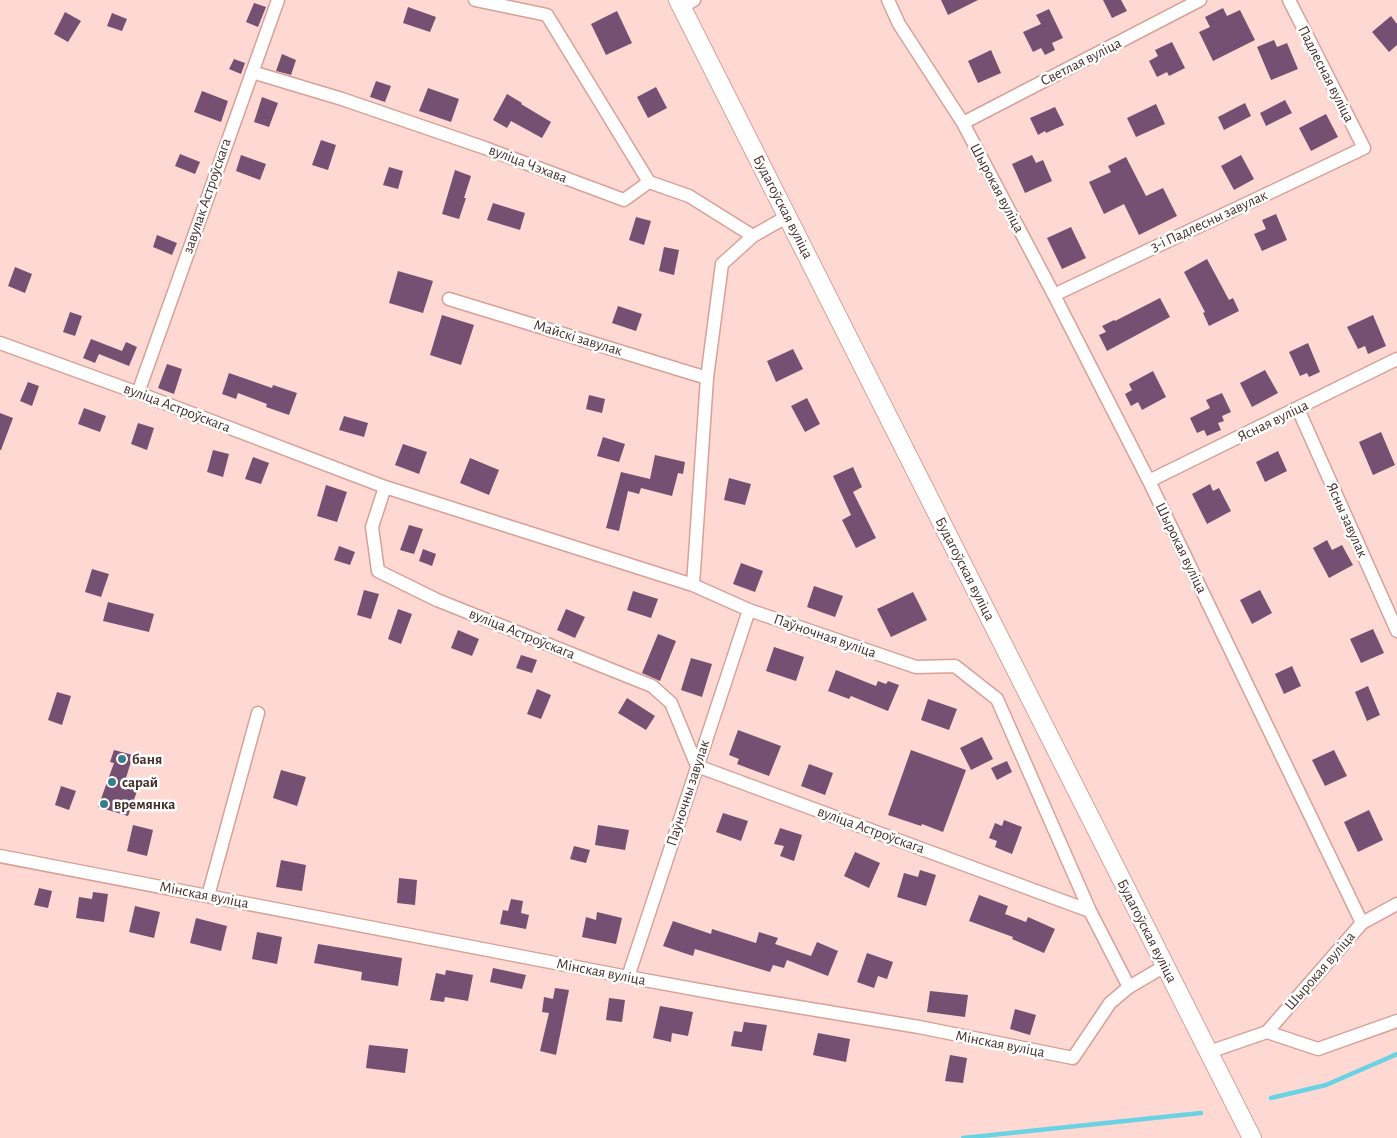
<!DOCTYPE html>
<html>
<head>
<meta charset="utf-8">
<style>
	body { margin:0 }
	canvas { display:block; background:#fed9d3 }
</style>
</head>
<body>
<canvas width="1397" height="1138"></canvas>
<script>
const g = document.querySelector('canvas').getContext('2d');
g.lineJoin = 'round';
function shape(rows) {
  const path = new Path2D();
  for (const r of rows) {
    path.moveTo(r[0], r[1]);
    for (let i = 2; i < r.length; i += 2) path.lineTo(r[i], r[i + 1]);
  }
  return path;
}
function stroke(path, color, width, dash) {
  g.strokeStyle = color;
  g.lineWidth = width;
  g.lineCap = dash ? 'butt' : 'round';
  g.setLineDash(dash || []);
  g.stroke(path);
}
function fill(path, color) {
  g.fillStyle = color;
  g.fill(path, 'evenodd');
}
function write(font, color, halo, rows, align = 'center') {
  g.font = font + ' "Alegreya Sans",sans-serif';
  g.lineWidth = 5;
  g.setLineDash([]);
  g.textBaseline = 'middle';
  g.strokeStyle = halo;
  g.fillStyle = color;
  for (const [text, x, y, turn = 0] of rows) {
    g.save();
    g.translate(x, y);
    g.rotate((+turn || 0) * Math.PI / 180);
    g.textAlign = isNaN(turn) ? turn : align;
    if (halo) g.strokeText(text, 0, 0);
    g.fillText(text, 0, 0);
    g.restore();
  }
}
stroke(shape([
	[1271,1098,1326,1085,1397,1054],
	[963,1138,1201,1113]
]), '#69d2e3', 4.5);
fill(shape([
	[941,0,978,0,948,15],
	[1103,0,1121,0,1127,11,1112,18],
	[254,3,266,7,258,27,246,22],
	[408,7,436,17,430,32,403,23],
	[1223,8,1227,16,1240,10,1255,40,1213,61,1199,32,1210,27,1205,17],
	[1049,9,1063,38,1052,43,1055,50,1045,55,1041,48,1033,52,1023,32,1041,24,1036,15],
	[617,11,632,43,606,55,591,24],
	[65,12,81,21,68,42,54,34],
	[112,13,127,19,122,31,107,26],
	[1391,16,1397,24,1397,45,1389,52,1372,32],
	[1274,40,1277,47,1287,43,1298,69,1271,80,1257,47],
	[1172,42,1185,68,1169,76,1167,72,1157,77,1149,61,1158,56,1155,50],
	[991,50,1001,73,978,83,968,61],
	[282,54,296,60,291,75,276,71],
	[234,59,245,63,241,74,229,69],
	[376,81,391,86,385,102,370,97],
	[656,87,667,108,648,118,637,97],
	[428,88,459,99,451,122,419,111],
	[202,91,228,101,221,122,194,112],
	[507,94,522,103,521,104,551,122,542,138,511,121,507,128,493,120],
	[262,97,278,103,269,127,254,122],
	[1285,100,1292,113,1266,126,1260,113],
	[1245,103,1251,116,1224,130,1218,117],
	[1156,104,1165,124,1136,137,1127,118],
	[1055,107,1064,125,1046,133,1045,131,1038,135,1030,118],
	[1326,114,1338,137,1311,151,1299,128],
	[321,140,336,145,328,170,312,165],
	[180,154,200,162,195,174,175,166],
	[241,155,266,164,260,180,236,171],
	[1032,155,1036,163,1043,160,1052,181,1025,193,1012,164],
	[1241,155,1254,179,1234,190,1221,166],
	[1126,157,1146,196,1163,188,1177,216,1139,235,1124,204,1104,214,1089,182,1111,172,1108,166],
	[389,167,403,171,398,189,383,185],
	[455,170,471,176,464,198,466,198,459,219,442,214],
	[493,203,525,213,520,230,487,220],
	[1276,214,1287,240,1262,251,1254,234,1266,229,1262,220],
	[636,217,651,221,644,245,629,240],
	[1071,227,1086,258,1062,269,1047,238],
	[157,235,177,243,172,255,153,247],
	[664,247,679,250,674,275,659,271],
	[1207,259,1229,300,1233,298,1239,311,1209,326,1203,313,1205,312,1184,272],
	[15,267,32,274,25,293,8,286],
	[398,271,433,281,423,313,389,303],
	[1160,298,1170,317,1107,351,1099,335,1106,332,1102,326,1114,320,1115,321],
	[618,306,642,314,636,331,612,323],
	[70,312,82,316,75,336,63,332],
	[442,315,474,325,461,365,430,355],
	[1373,315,1386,346,1368,354,1365,346,1358,349,1347,327],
	[91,339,122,351,126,342,137,347,129,366,99,354,95,363,83,358],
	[1308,343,1320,372,1309,377,1307,373,1300,376,1289,352],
	[793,349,803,369,776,382,767,361],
	[167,364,182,369,174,394,158,388],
	[1265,370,1278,393,1252,407,1240,383],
	[1153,371,1166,397,1142,410,1138,402,1131,406,1125,394,1132,390,1129,384],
	[229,373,272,388,273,385,297,393,289,415,266,407,267,404,238,393,236,399,222,394],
	[28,382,39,386,32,406,20,401],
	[1222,393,1231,412,1222,416,1224,421,1218,423,1221,430,1207,436,1204,430,1197,433,1190,418,1210,408,1206,400],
	[589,395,605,399,602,413,586,409],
	[807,398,820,424,805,432,791,406],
	[84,408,106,416,100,432,78,424],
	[0,413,13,418,1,450,0,450],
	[344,416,368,423,364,437,339,430],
	[138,423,154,428,147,450,131,444],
	[1381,432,1395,465,1373,475,1359,442],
	[603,437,625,444,619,462,597,456],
	[403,444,427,452,419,474,395,465],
	[213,450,229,454,223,477,207,472],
	[1278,451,1287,471,1265,482,1256,462],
	[655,455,685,462,683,474,678,473,672,496,641,488,639,494,628,491,619,531,606,528,621,472,650,479],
	[253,457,269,463,261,484,245,479],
	[470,458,499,470,489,495,460,483],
	[853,467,862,487,853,492,876,538,856,548,842,520,851,515,833,476],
	[729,478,751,484,745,505,724,500],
	[1210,484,1213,491,1219,488,1231,511,1207,524,1192,494],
	[326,485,347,492,337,522,317,516],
	[409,525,423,529,414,554,400,550],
	[1327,540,1332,550,1342,545,1353,565,1329,578,1313,548],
	[339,546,355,552,350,565,334,560],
	[423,549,436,554,432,566,419,561],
	[741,563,763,571,755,592,733,584],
	[92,569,109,574,101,597,85,592],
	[814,586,843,596,835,617,807,607],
	[364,590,379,594,371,619,357,615],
	[1260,590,1272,613,1252,624,1240,600],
	[633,591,658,599,651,618,627,610],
	[913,592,927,620,891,637,877,609],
	[108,602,154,614,149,632,103,621],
	[398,609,412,614,401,644,388,639],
	[566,609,585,617,575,638,557,630],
	[1373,629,1384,653,1361,663,1350,639],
	[458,630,479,639,472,656,451,648],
	[658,634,676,641,660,681,642,673],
	[774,647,804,657,796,681,766,671],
	[521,655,537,660,532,673,516,668],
	[691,658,712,664,702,697,681,690],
	[1292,666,1301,686,1284,694,1275,674],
	[836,670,876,686,878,681,886,684,888,681,899,685,888,711,851,696,849,699,828,691],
	[1368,686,1380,715,1367,721,1355,692],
	[537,689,551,695,541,719,527,714],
	[57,692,71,696,62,725,48,720],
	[627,698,655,716,646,730,618,713],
	[928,699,957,709,949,730,921,720],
	[738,730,781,746,769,776,737,764,739,759,729,755],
	[982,737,993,759,971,770,960,748],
	[114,750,133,755,126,778,140,783,128,816,98,807,114,763,110,762],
	[911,750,966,770,943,832,922,824,921,826,888,815],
	[1334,750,1347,776,1325,786,1312,760],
	[1007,761,1012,772,997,780,991,768],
	[809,764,833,773,825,795,801,786],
	[281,770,306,777,297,806,273,798],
	[61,786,76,791,69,810,55,805],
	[1369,810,1383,840,1358,852,1344,822],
	[723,813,748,821,741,841,716,832],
	[1004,820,1022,827,1012,854,995,847,997,841,989,838,995,823,1002,826],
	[133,825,153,830,147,856,127,851],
	[598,825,629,830,625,850,595,845],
	[780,828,802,835,794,861,780,856,784,846,774,844],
	[574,846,590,850,586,863,570,859],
	[855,852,880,863,869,888,844,876],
	[281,860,306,865,302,891,276,887],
	[920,870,936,875,926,906,897,897,904,873,918,877],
	[399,878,417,880,415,905,397,903],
	[39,888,52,891,48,908,34,905],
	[93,892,108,894,104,922,76,918,79,897,92,899],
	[979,895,1008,906,1005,914,1026,922,1028,917,1055,929,1044,953,1012,939,1013,937,969,921],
	[511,899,523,901,521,913,529,915,526,929,500,924,503,910,508,911],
	[135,906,160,912,154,938,129,932],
	[597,912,622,918,616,944,582,937,586,917,596,920],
	[196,918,227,926,221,951,190,943],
	[673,921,711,934,712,929,756,943,759,932,778,938,775,944,811,956,817,942,838,951,828,976,787,960,784,968,773,965,770,972,695,949,693,956,663,946],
	[257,932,282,937,277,964,252,959],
	[318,944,402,958,398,986,361,980,362,972,314,963],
	[867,953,893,962,887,979,878,976,874,988,857,982],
	[493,968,526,975,522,989,490,982],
	[446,970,473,975,468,1001,445,997,444,1002,430,1000,436,973,445,975],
	[555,988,569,990,556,1055,540,1051,549,1013,542,1012,544,997,553,999],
	[930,991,968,995,965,1017,927,1012],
	[609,998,625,1000,622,1022,606,1020],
	[660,1006,693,1012,688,1036,672,1033,671,1042,653,1038],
	[1015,1009,1036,1015,1030,1035,1010,1029],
	[744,1022,767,1025,762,1051,731,1046,734,1031,742,1032],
	[818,1033,850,1039,846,1062,813,1055],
	[369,1045,408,1049,405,1073,366,1068],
	[950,1055,967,1058,963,1083,945,1081]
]), '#755072');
const street = shape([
	[475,0,547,15,649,182],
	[888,0,899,24,963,123,1054,295,1149,481,1362,923,1267,1032,1209,1052],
	[682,7,694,0],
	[252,72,342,99,485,148,624,200,649,182,689,196,753,236,788,216],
	[963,123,1200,0],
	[753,236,722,264,707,378,693,585,749,610,916,667,955,666,997,699,1090,911,1129,987],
	[1054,295,1364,148,1289,0],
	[449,299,707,378],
	[0,343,138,393,385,487,372,527,378,571,437,600,652,686,671,703,697,766,1090,911],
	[138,393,278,0],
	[1298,409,1397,631],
	[1149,481,1397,359],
	[385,487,693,585],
	[0,856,628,977,732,996,919,1027,1073,1058,1110,1003,1129,987,1165,966],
	[208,896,258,713],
	[1362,923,1397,904],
	[628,977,749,610],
	[1267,1032,1318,1049,1397,1021]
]);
const secondary = shape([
	[678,0,1252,1138]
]);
stroke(street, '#d9a097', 15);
stroke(secondary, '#d9a097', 20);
stroke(street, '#fff', 12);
stroke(secondary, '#fff', 18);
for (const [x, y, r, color] of [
	[122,759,5,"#397f8b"],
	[112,782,5,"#397f8b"],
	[104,804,5,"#397f8b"]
]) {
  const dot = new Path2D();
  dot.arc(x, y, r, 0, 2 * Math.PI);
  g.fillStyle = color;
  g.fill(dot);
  stroke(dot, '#fff', 2);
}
write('15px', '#462f2b', '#fff', [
	["Светлая вуліца",1081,62,-27],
	["Падлесная вуліца",1326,74,63],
	["вуліца Чэхава",528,164,21],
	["Шырокая вуліца",997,188,62],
	["завулак Астроўскага",207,196,-71],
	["Будагоўская вуліца",783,207,63],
	["3-і Падлесны завулак",1209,221,-25],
	["Майскі завулак",578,338,17],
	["вуліца Астроўскага",177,408,21],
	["Ясная вуліца",1273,421,-26],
	["Ясны завулак",1347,520,66],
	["Шырокая вуліца",1181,548,64],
	["Будагоўская вуліца",965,569,63],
	["вуліца Астроўскага",522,634,22],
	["Паўночная вуліца",825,636,19],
	["Паўночны завулак",688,793,-72],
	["вуліца Астроўскага",871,830,20],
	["Мінская вуліца",204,895,11],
	["Будагоўская вуліца",1147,931,63],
	["Шырокая вуліца",1320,971,-49],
	["Мінская вуліца",601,972,11],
	["Мінская вуліца",1000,1044,11]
]);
write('bold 15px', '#462f2b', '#fff', [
	["баня",132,759],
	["сарай",122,782],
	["времянка",114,804]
], 'left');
</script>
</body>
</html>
